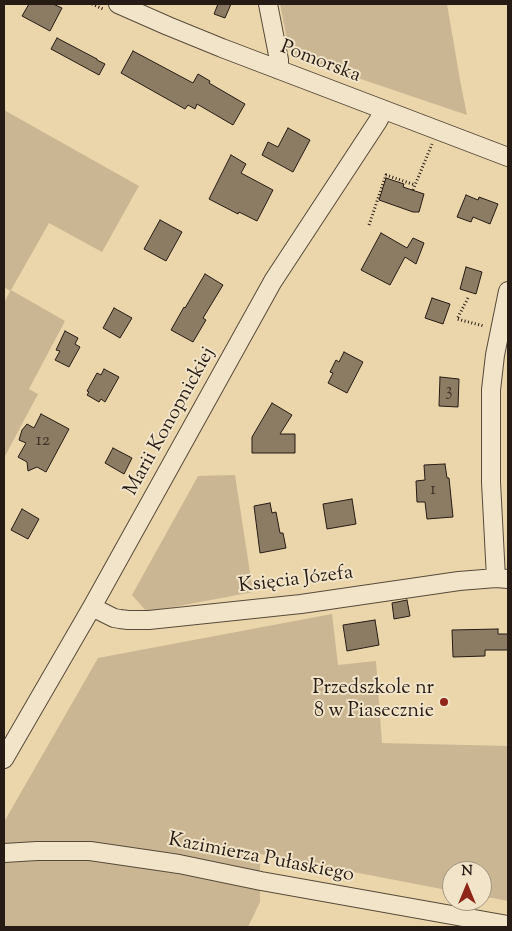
<!DOCTYPE html>
<html>
<head>
<meta charset="utf-8">
<style>
	body { margin:0 }
	#map { position:relative; width:512px; height:931px; overflow:hidden; background:#ebd6ab; font-family:"Sorts Mill Goudy",serif }
	canvas { display:block }
	.frame { position:absolute; inset:0; border:5px solid #261b15; pointer-events:none }
	.north { position:absolute; left:442px; top:861px; width:50px; height:50px; box-sizing:border-box; background:#f2e4c8; border:1px solid #a09480; border-radius:50%; rotate:0deg; font-size:14px; font-weight:700; line-height:20px; text-align:center; color:#261b15 }
	.north::after { content:''; display:block; margin:auto; width:18px; height:22px; background:#8f2418; clip-path:polygon(50% 0,100% 100%,50% 72%,0 100%) }
</style>
</head>
<body>
<div id="map">
<canvas width="512" height="931"></canvas>
<div class="frame"></div>
<div class="north">N</div>
</div>
<script>
const g = document.querySelector('canvas').getContext('2d');
g.lineJoin = 'round';
function fill(path, color) {
  g.fillStyle = color;
  g.fill(path, 'evenodd');
}
function shape(rows) {
  const path = new Path2D();
  for (const r of rows) {
    path.moveTo(r[0], r[1]);
    for (let i = 2; i < r.length; i += 2) path.lineTo(r[i], r[i + 1]);
  }
  return path;
}
function stroke(path, color, width, dash) {
  g.strokeStyle = color;
  g.lineWidth = width;
  g.lineCap = dash ? 'butt' : 'round';
  g.setLineDash(dash || []);
  g.stroke(path);
}
function write(font, color, halo, rows, align = 'center') {
  g.font = font + ' "Sorts Mill Goudy",serif';
  g.lineWidth = 4;
  g.setLineDash([]);
  g.textBaseline = 'middle';
  g.strokeStyle = halo;
  g.fillStyle = color;
  for (const [text, x, y, turn = 0] of rows) {
    g.save();
    g.translate(x, y);
    g.rotate((+turn || 0) * Math.PI / 180);
    g.textAlign = isNaN(turn) ? turn : align;
    if (halo) g.strokeText(text, 0, 0);
    g.fillText(text, 0, 0);
    g.restore();
  }
}
fill(shape([
	[280,4,447,4,460,80,467,115,290,55],
	[4,110,139,186,102,252,49,223,11,290,65,321,29,389,38,394,4,458,4,303,10,291,4,287],
	[235,475,253,592,147,612,132,595,198,476],
	[332,614,338,665,376,661,382,743,508,746,508,901,482,896,482,871,452,871,452,891,260,854,260,902,248,927,4,927,4,822,98,658]
]), '#cab692');
const building = shape([
	[29,4,53,4,62,8,50,31,22,16,29,4],
	[218,4,231,4,225,18,214,14,218,4],
	[57,38,97,59,97,60,105,64,99,75,51,49,57,38],
	[133,51,193,83,198,74,210,81,209,83,245,104,233,125,197,104,195,109,188,105,185,109,121,73,133,51],
	[288,128,310,140,293,172,262,155,268,142,278,147,288,128],
	[231,155,246,164,241,173,273,190,257,221,239,212,238,214,209,199,231,155],
	[386,178,404,184,403,187,424,194,419,212,413,212,379,200,386,178],
	[466,195,478,200,479,197,498,204,490,224,473,217,471,222,457,217,466,195],
	[160,220,182,232,166,261,144,249,160,220],
	[381,233,407,248,413,238,424,243,416,264,405,257,390,285,361,270,381,233],
	[466,267,482,272,476,294,460,289,466,267],
	[205,274,223,285,203,318,206,320,193,342,171,330,184,307,185,308,205,274],
	[432,298,450,304,443,324,425,318,432,298],
	[114,308,132,318,120,338,103,328,114,308],
	[65,331,78,338,75,344,80,347,69,367,55,360,60,351,56,350,65,331],
	[344,352,363,362,347,393,328,383,333,373,330,372,336,360,339,362,344,352],
	[104,369,119,377,105,402,101,399,99,402,87,395,89,392,87,391,97,373,101,375,104,369],
	[440,377,459,379,458,407,439,406,440,377],
	[272,403,292,415,280,434,295,434,295,453,252,453,252,437,272,403],
	[41,414,69,429,46,472,37,467,28,471,27,462,18,457,26,443,19,440,22,430,27,424,34,428,41,414],
	[113,448,132,458,124,474,105,463,113,448],
	[445,464,447,478,449,478,453,517,427,519,425,502,417,502,416,481,425,480,424,465,445,464],
	[352,499,356,524,327,529,323,504,352,499],
	[270,503,272,513,276,512,280,533,283,533,286,548,260,553,254,506,270,503],
	[22,509,39,519,28,539,11,530,22,509],
	[407,600,410,616,394,619,392,603,407,600],
	[375,620,379,645,347,651,343,625,375,620],
	[498,629,498,634,508,634,508,650,485,650,485,656,453,657,452,630,498,629]
]);
fill(building, '#8c7c63');
stroke(building, '#261b15', 1);
const minor = shape([
	[118,4,168,26,222,48,508,157],
	[268,4,279,60,279,70],
	[496,578,491,482,491,390,495,355,508,291],
	[92,607,114,618,120,619,128,620,149,620,301,604,459,581,496,578,508,579],
	[4,759,92,607,273,281,378,121,383,111],
	[4,853,37,851,90,851,179,864,261,881,508,925]
]);
stroke(minor, '#574a3a', 20);
stroke(shape([
	[92,4,103,9],
	[413,190,432,144],
	[369,225,386,175,415,185],
	[468,298,457,319,484,326]
]), '#261b15', 3, [1, 2.5]);
stroke(minor, '#f2e4c8', 18);
for (const [x, y, r, color] of [
	[444,702,5,"#8f2418"]
]) {
  const dot = new Path2D();
  dot.arc(x, y, r, 0, 2 * Math.PI);
  g.fillStyle = color;
  g.fill(dot);
  stroke(dot, '#f2e4c8', 2);
}
write('18px', '#403328', null, [
	["3",449,392],
	["12",43,442],
	["1",433,491]
]);
write('20px', '#261b15', '#f2e4c8', [
	["Pomorska",320,63,21],
	["Marii Konopnickiej",171,422,-61],
	["Księcia Józefa",296,581,-7],
	["Kazimierza Pułaskiego",261,859,11]
]);
write('20px', '#261b15', '#f2e4c8', [
	["Przedszkole nr",434,690],
	["8 w Piasecznie",434,713]
], 'right');
</script>
</body>
</html>
